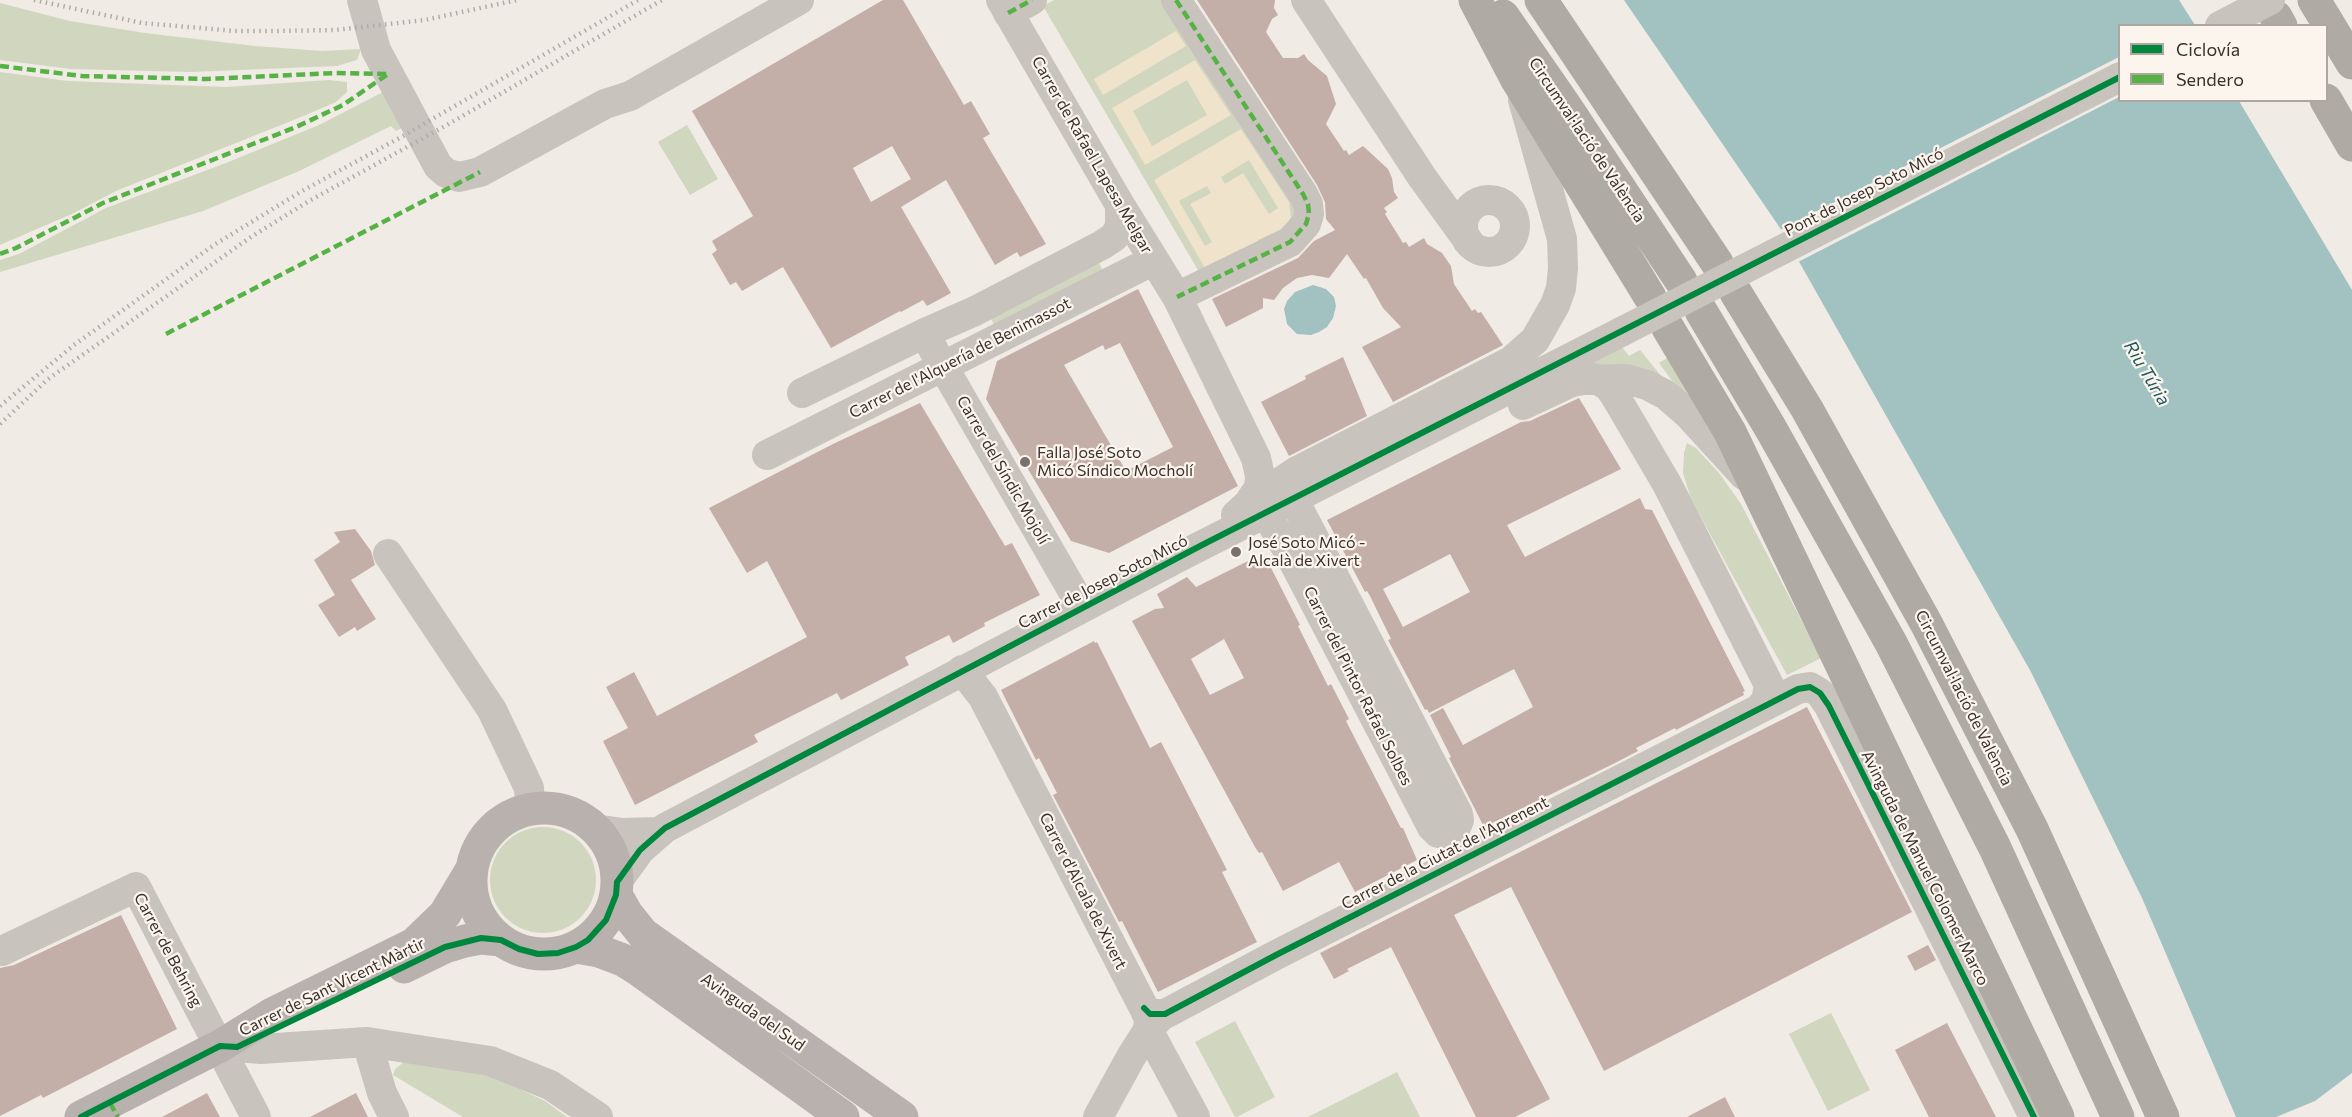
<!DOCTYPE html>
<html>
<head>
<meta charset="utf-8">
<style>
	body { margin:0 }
	#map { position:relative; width:2352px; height:1117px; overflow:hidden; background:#f0ebe5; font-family:Commissioner,sans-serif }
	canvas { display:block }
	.legend { position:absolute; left:2118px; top:24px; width:210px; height:78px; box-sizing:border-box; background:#fbf5ee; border:2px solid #aea6a0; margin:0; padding:8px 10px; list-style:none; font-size:18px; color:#3b302b }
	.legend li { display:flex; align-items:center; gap:12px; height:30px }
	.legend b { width:30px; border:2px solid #aea6a0 }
</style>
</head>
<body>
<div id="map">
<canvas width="2352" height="1117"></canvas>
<ul class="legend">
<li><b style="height:8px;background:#00873e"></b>Ciclovía</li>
<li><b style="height:8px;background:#57b246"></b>Sendero</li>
</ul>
</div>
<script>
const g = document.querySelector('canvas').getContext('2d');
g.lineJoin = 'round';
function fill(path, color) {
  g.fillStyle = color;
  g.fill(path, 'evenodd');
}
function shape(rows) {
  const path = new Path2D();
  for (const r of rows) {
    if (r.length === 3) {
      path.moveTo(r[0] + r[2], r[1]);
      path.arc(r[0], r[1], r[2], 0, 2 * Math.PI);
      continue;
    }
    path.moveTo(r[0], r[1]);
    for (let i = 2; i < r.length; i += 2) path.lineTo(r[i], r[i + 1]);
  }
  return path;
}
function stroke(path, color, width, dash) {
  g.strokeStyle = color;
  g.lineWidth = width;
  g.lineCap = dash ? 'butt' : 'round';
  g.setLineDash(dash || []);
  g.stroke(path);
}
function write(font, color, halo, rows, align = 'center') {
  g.font = font + ' Commissioner,sans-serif';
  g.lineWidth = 4.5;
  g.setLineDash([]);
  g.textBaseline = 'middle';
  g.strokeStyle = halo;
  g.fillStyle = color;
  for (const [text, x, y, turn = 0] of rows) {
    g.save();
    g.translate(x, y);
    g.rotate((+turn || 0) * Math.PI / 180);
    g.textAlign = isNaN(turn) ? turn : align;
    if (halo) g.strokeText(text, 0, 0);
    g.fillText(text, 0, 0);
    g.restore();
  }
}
fill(shape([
	[1054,0,1164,0,1296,200,1294,228,1202,277,1043,6],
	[0,3,70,21,145,33,255,46,322,51,361,49,357,60,337,66,191,72,71,69,0,60],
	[0,72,68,81,226,87,329,80,347,82,347,92,336,102,306,115,116,191,74,213,0,245],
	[387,90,406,126,396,131,391,126,297,172,203,211,0,272,0,260,19,254,106,208,226,163,319,125],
	[687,125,718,179,690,195,658,142],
	[1096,258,1105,274,996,329,988,313],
	[1622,347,1629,356,1640,350,1671,388,1554,382],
	[1674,354,1718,428,1679,390,1659,363],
	[1687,443,1696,448,1719,473,1741,504,1821,658,1787,675,1691,499,1683,473,1684,453],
	[543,880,53],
	[1831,1013,1870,1090,1828,1111,1789,1034],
	[1235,1021,1275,1097,1237,1117,1235,1117,1195,1042],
	[409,1058,490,1075,545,1101,567,1117,463,1117,393,1075,395,1069],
	[1397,1072,1420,1117,1308,1117]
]), '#d1d6bf');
fill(shape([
	[1176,31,1186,46,1103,95,1094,79],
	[1195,60,1231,115,1145,165,1112,108],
	[1187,80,1207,115,1152,146,1133,111],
	[1241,129,1289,202,1291,217,1288,223,1281,229,1258,240,1261,247,1245,255,1241,249,1205,268,1154,180],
	[1249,160,1278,208,1269,214,1243,173,1225,184,1221,177],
	[1207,186,1211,193,1190,204,1212,242,1205,246,1179,201]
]), '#efe3cc');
fill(shape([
	[1624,0,2179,0,2195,25,2120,26,2120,100,2239,101,2352,290,2352,1117,2236,1117,2142,898,2031,672,1780,228],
	[1313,285,1326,289,1334,297,1336,306,1333,318,1327,327,1319,332,1311,335,1297,334,1287,324,1284,309,1287,301,1295,292]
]), '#a1c2c1');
fill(shape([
	[2119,57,2119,97,1796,263,1778,231],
	[2352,1073,2352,1117,2276,1117,2315,1101]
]), '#f0ebe5');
fill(shape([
	[883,0,903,0,964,105,971,101,990,134,983,138,1046,244,1020,257,1017,252,995,265,946,180,901,207,951,293,927,306,923,300,901,312,900,311,831,348,783,267,742,291,736,282,730,285,712,254,717,250,712,241,753,216,692,111],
	[892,146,911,179,871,202,853,168],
	[1197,0,1275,0,1274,8,1278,15,1272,19,1266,32,1283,58,1298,58,1304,54,1308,60,1327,76,1336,104,1326,124,1344,151,1346,150,1349,155,1363,146,1388,169,1392,178,1394,192,1398,198,1384,208,1387,212,1385,214,1403,243,1406,242,1409,247,1424,238,1427,244,1442,253,1451,266,1454,284,1472,311,1475,309,1478,313,1481,312,1503,345,1393,402,1362,347,1401,327,1383,308,1366,278,1364,279,1347,254,1329,278,1312,275,1297,278,1283,288,1274,300,1263,298,1263,308,1226,327,1212,299,1298,258,1314,241,1335,230,1326,219,1325,202,1317,185],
	[1138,289,1238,486,1109,553,1071,541,986,399,997,361],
	[1120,343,1173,447,1126,471,1064,365,1103,345,1105,350],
	[1343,357,1367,416,1289,456,1261,402,1306,379,1305,376],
	[1579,398,1621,469,1507,525,1525,557,1640,498,1645,509,1652,510,1745,691,1743,692,1744,695,1676,730,1675,728,1636,748,1638,751,1615,763,1484,827,1449,758,1451,757,1430,715,1443,708,1463,745,1533,707,1514,669,1429,713,1427,709,1425,710,1388,640,1391,639,1370,596,1367,591,1365,592,1327,520,1521,422,1530,421],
	[1450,554,1470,592,1403,627,1383,589],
	[920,403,1005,546,1012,543,1040,595,984,623,985,626,953,643,949,635,905,657,909,665,841,700,837,693,754,735,758,742,635,805,603,741,628,728,606,687,634,672,657,716,807,637,767,561,747,573,709,508,833,444],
	[355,529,371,551,375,565,351,580,376,619,357,631,355,627,339,637,318,605,335,595,314,560,340,542,334,532],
	[1265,556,1300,625,1298,626,1328,686,1331,684,1349,719,1346,721,1401,828,1403,828,1417,860,1355,892,1339,862,1283,891,1262,852,1259,853,1255,847,1132,621,1155,609,1164,608,1157,594,1187,577,1196,587,1256,557,1257,560],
	[1224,639,1244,678,1210,695,1191,659],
	[1094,641,1095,643,1097,642,1150,748,1161,742,1227,870,1222,872,1257,942,1158,992,1122,921,1119,922,1053,795,1057,793,1039,758,1036,760,1001,690],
	[1807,707,1912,912,1604,1071,1511,887,1454,915,1550,1099,1515,1117,1476,1117,1391,947,1347,969,1349,971,1334,979,1320,953],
	[121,915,177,1029,43,1098,41,1095,0,1116,0,968,14,965],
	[1928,945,1936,960,1915,971,1907,956],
	[1947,1023,1996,1117,1929,1117,1895,1050],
	[207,1093,220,1117,162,1117],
	[356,1093,368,1117,310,1117],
	[1725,1097,1735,1117,1687,1117]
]), '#c3afa7');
stroke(shape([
	[362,0,376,50,438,166,446,173,459,177,480,172,605,104,630,96,799,0],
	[1001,0,1120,205,1177,297,1256,458,1260,476,1259,488,1248,504],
	[1176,0,1303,194,1308,204,1309,214,1306,224,1290,242,1177,297],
	[1306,0,1422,177,1469,242],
	[1008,13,1032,0],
	[1489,226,26],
	[933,349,1082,607],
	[1594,378,1608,386,1614,394,1667,484,1769,685,1766,701,1759,709],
	[802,393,925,333,975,311,1102,245,1114,237,1120,227,1120,205],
	[1523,405,1572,382,1583,380,1626,379,1647,385,1666,395,1689,415,1744,475],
	[767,455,1154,260],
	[1266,514,1287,549,1432,827,1438,833,1450,833,1456,827,1459,820,1458,814,1294,500],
	[1236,515,1248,504,1297,471,1511,361,1535,340,1555,305,1561,288,1563,268,1562,239,1523,100],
	[388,554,492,710,529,788,530,809],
	[962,670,983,697,1144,1008,1149,1019,1148,1030,1195,1117],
	[595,829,622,833,658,832],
	[617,882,640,850,665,828,1179,557,1621,332],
	[2,951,136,887,256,1117],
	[1144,1008,1150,1014,1165,1014,1276,955,1759,709,1798,689,1810,687,1820,693,1829,706,2034,1117],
	[367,1042,382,1093,394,1117],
	[237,1047,261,1049,367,1042,490,1061,550,1085,598,1117],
	[1098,1117,1131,1057,1148,1030,1159,1018]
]), '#c9c3be', 30);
stroke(shape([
	[544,881,73],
	[616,895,627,914,643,934,902,1117],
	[576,947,599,951,623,960,639,970,843,1117],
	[404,967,445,947,465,941,481,938,501,940],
	[81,1117,220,1046,272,1014,414,944,445,914,472,869]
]), '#b8b1ad', 33);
stroke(shape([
	[1475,0,1517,80,1650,297],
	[1541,0,1717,263],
	[2314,0,2352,63],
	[1503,16,1566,107,1681,281],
	[2276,17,2281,26],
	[2326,100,2352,145],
	[1736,293,1807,409,1926,623,2032,829,2163,1117],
	[1701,311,1771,429,1891,643,1995,848,2118,1117],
	[1668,328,1730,432,2058,1117]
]), '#afaaa4', 33);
stroke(shape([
	[34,0,142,23,235,31,271,31,335,30,425,20,517,0],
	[0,406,74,345,214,245,302,191,403,136,638,0],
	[0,424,48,379,251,237,309,201,447,125,662,0]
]), '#b1aca8', 4.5, [1.5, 4.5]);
stroke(shape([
	[2220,26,2270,0],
	[1621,332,2120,77]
]), '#c9c3be', 30);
stroke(shape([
	[1176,0,1303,194,1308,204,1309,214,1306,224,1290,242,1177,297],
	[1008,13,1032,0],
	[0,66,82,76,207,79,336,73,388,74],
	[0,254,16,248,103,203,296,127,343,105,388,74],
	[166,334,480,172],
	[110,1103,118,1117]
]), '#57b246', 4.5, [9, 4.5]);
stroke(shape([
	[1144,1008,1150,1014,1165,1014,1276,955,1759,709,1798,689,1810,687,1820,693,1829,706,2034,1117],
	[81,1117,220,1046,237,1047,445,947,481,938,501,940,519,949,538,954,558,953,576,947,588,940,606,920,616,895,617,882,640,850,665,828,1202,545,2120,77]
]), '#00873e', 6);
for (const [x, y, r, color] of [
	[1025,462,6,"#7a716c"],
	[1236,552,6,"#7a716c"]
]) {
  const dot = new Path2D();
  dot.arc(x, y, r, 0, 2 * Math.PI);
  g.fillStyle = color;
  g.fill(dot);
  stroke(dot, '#fbf5ee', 2);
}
write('16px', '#3b302b', '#fbf5ee', [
	["Circumval·lació de València",1587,140,56],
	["Carrer de Rafael Lapesa Melgar",1092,155,60],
	["Pont de Josep Soto Micó",1864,192,-27],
	["Carrer de l'Alquería de Benimassot",960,358,-27],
	["Carrer del Síndic Mojolí",1003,470,60],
	["Carrer de Josep Soto Micó",1103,582,-27],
	["Carrer del Pintor Rafael Solbes",1358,686,63],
	["Circumval·lació de València",1964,698,63],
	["Carrer de la Ciutat de l'Aprenent",1445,853,-27],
	["Avinguda de Manuel Colomer Marco",1925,868,63],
	["Carrer d'Alcalà de Xivert",1083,891,63],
	["Carrer de Behring",168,950,62],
	["Carrer de Sant Vicent Màrtir",332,987,-26],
	["Avinguda del Sud",753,1012,35]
]);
write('16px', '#3b302b', '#fbf5ee', [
	["Falla José Soto",1037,453],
	["Micó Síndico Mocholí",1037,471],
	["José Soto Micó -",1248,543],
	["Alcalà de Xivert",1248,561]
], 'left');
write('italic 18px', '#1f5a5e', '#fbf5ee', [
	["Riu Túria",2147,373,59]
]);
</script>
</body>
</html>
